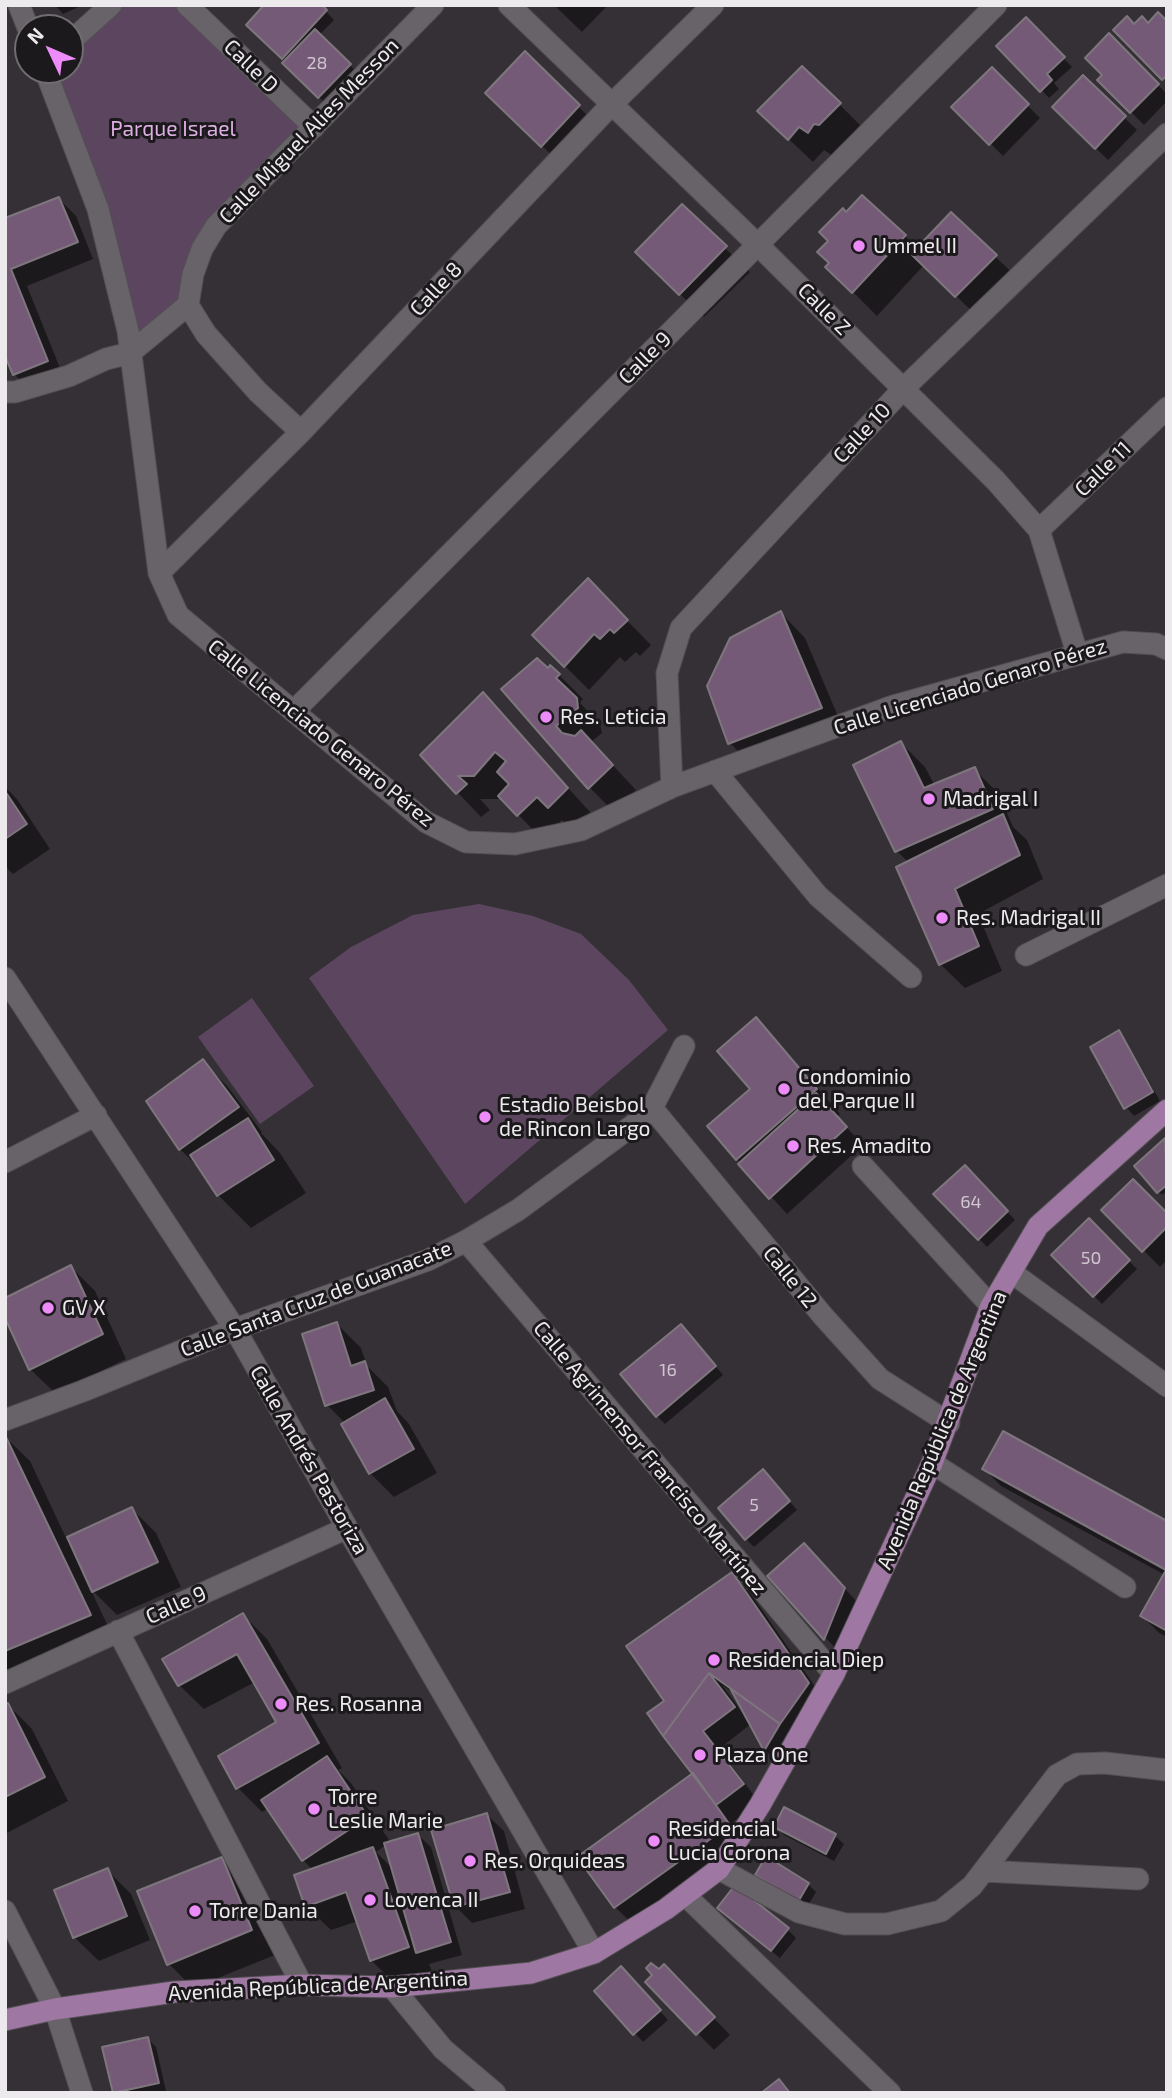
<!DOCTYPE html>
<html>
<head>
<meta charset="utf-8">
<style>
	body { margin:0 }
	#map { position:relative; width:1172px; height:2098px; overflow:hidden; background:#353035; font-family:"Exo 2",sans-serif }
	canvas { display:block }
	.frame { position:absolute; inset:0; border:7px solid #edeaee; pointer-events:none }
	.north { position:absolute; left:14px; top:14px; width:70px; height:70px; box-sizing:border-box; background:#1b191b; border:2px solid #6f6d6f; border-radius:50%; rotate:314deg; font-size:19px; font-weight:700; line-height:28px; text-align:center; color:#edeaee }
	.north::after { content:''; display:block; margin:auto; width:24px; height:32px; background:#ed8cf9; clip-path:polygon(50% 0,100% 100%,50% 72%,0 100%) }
</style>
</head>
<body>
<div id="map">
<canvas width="1172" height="2098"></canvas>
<div class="frame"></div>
<div class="north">N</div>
</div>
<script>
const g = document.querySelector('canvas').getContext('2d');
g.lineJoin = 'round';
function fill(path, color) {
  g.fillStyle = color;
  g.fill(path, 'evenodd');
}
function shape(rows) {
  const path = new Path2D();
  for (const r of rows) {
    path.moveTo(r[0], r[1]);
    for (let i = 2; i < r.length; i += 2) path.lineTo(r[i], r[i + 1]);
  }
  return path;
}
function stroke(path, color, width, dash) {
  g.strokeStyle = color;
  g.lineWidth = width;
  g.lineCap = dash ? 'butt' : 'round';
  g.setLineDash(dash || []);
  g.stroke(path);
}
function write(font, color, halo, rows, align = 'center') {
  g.font = font + ' "Exo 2",sans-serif';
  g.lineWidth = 6;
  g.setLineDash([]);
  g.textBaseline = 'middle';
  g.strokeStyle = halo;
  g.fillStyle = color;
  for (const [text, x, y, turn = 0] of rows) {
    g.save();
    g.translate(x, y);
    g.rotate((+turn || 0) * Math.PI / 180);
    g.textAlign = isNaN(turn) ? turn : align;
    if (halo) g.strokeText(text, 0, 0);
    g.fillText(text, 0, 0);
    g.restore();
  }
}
fill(shape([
	[111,5,187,5,314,127,216,226,188,305,130,353,128,331,45,70,70,70,70,42],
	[479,904,533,916,581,934,629,980,668,1030,465,1204,309,978,351,947,413,915],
	[252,998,314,1086,260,1124,198,1037]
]), '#5c465f');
fill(shape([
	[55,5,83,5,63,14],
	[320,5,334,20,319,35,358,73,327,105,248,25],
	[554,5,608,5,582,32],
	[1026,20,1072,67,1054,83,1059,89,1049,98,999,46],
	[1109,36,1167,94,1167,101,1144,125,1099,80,1104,75],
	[525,54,595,123,559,162,504,110],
	[992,70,1040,118,1003,156,954,107],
	[1083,77,1137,130,1108,160,1054,107],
	[839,104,863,128,844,148,839,148,833,156,824,150,813,162,759,111],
	[59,199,76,216,93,259,27,286,64,378,31,391,14,374,5,220],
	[682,207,750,272,704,317,661,276],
	[846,214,905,236,918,249,951,215,1020,280,981,320,924,265,877,316,852,291,831,263,831,241],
	[588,581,651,645,640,656,636,652,625,662,620,657,589,690,534,635],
	[781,613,805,638,845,733,754,767,730,743],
	[551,667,583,699,580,703,600,724,602,733,591,742,636,790,614,812,590,788,504,689,548,671],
	[483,695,591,813,573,831,562,820,542,839,501,797,498,799,480,799,490,810,481,817,422,755],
	[901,743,925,767,935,786,974,769,999,794,1013,827,1027,840,1043,879,978,914,1002,971,965,988,940,964,908,862,897,851],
	[5,787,17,799,50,849,13,874,5,866],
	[756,1020,780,1044,840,1114,837,1117,863,1145,787,1214,737,1159,753,1089],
	[1118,1032,1126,1041,1160,1101,1134,1116,1126,1107],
	[203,1062,227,1086,262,1132,261,1133,280,1153,306,1193,251,1228,218,1195,204,1173,180,1149,148,1102],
	[1165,1140,1167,1191,1162,1195,1136,1167],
	[965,1167,1015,1220,987,1247,936,1194],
	[1104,1210,1167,1215,1167,1260,1160,1267],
	[1089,1220,1137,1269,1102,1304,1053,1255],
	[71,1267,95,1291,126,1359,55,1393,30,1369],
	[337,1324,361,1348,367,1366,388,1387,397,1411,409,1424,437,1473,394,1497,370,1473,346,1424,327,1405],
	[689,1334,723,1375,665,1424,657,1416],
	[5,1437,30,1461,67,1540,132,1509,156,1533,181,1587,117,1615,90,1588,114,1639,5,1685],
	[984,1469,1167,1523,1167,1637,1159,1633,1142,1616,1165,1575,1001,1486],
	[771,1479,797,1510,754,1547,746,1539],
	[817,1558,857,1602,837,1650,769,1577],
	[732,1575,749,1591,825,1701,797,1739,788,1732,773,1758,765,1750,751,1724,719,1749,759,1802,733,1822,753,1850,640,1931,615,1907,580,1858,695,1774,666,1702],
	[722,1685,736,1695,747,1715,745,1716],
	[243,1615,267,1639,342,1768,338,1770,351,1783,391,1843,418,1835,431,1847,462,1955,429,1964,432,1972,396,1985,371,1960,358,1921,331,1930,306,1906,313,1870,303,1860,269,1808,262,1812,238,1788,278,1723,255,1682,204,1709,179,1685],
	[386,1845,393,1869,376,1852],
	[8,1705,32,1729,68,1801,5,1834,5,1706],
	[785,1809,835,1836,844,1844,834,1861,784,1835,776,1827],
	[487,1815,504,1831,525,1909,472,1923,455,1906],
	[222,1859,246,1883,275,1955,193,1988,169,1964],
	[767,1859,808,1884,816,1892,806,1909,765,1883,757,1875],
	[107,1870,131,1894,150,1940,99,1961,74,1937],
	[727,1916,788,1930,796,1938,780,1958],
	[664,1966,730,2035,714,2050,647,1982],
	[629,1976,668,2020,643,2042,596,1991],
	[148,2039,156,2047,166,2091,115,2093,104,2049]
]), '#0007');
const building = shape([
	[264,5,322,5,327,10,282,59,246,25,264,5],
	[1158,12,1167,21,1167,75,1162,80,1113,30,1127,16,1134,24,1142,16,1148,23,1158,12],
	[1026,17,1065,57,1047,74,1052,80,1040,92,996,46,1026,17],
	[315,29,351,64,318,98,282,63,315,29],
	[1109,33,1159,84,1130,113,1097,80,1102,75,1085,58,1109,33],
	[525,51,580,105,541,147,485,93,525,51],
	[802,66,841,103,819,125,814,124,808,133,799,127,788,140,757,111,802,66],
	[992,67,1029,104,989,145,951,107,992,67],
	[1083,75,1126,116,1095,149,1052,107,1083,75],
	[862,195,906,235,852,293,825,267,829,263,817,252,828,241,819,232,843,208,846,212,862,195],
	[59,197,78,242,11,269,48,361,13,375,5,356,5,218,59,197],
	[682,204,727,246,679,295,635,252,682,204],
	[951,212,997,255,955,297,911,254,951,212],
	[588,578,628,620,614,633,610,629,600,639,594,634,564,667,532,635,588,578],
	[781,611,822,708,728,744,707,686,730,638,781,611],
	[537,658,548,668,550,665,560,674,556,678,577,698,578,708,556,726,562,733,575,736,581,730,613,765,588,789,501,689,537,658],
	[483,692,568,788,548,808,537,797,517,816,498,796,509,784,497,772,506,761,495,752,474,776,458,776,467,784,456,794,420,755,483,692],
	[901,741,924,788,975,767,993,809,895,852,853,765,901,741],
	[5,791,27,824,5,839,5,791],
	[1003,814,1020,855,955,889,979,946,939,965,896,867,1003,814],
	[756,1017,817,1089,736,1160,707,1126,750,1089,717,1051,756,1017],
	[1119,1030,1153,1092,1124,1109,1090,1047,1119,1030],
	[203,1059,239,1107,179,1150,146,1101,203,1059],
	[816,1093,847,1127,769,1199,738,1164,816,1093],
	[248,1118,274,1160,217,1196,190,1155,248,1118],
	[1165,1138,1167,1185,1157,1193,1134,1166,1165,1138],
	[965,1165,1008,1211,978,1240,933,1194,965,1165],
	[1133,1179,1167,1213,1167,1227,1142,1252,1101,1210,1133,1179],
	[1089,1218,1130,1260,1093,1297,1051,1255,1089,1218],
	[71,1265,103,1334,29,1370,5,1318,5,1298,71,1265],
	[337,1322,351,1366,365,1361,374,1390,325,1406,302,1334,337,1322],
	[681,1324,716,1366,656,1417,620,1374,681,1324],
	[385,1398,414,1449,369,1474,341,1424,385,1398],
	[1003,1431,1167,1521,1167,1631,1140,1616,1166,1570,982,1469,1003,1431],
	[5,1435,91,1615,5,1651,5,1435],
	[763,1469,790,1501,745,1540,718,1508,763,1469],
	[132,1507,158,1562,92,1592,67,1537,132,1507],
	[804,1543,845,1588,824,1640,767,1576,804,1543],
	[732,1572,809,1683,780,1724,709,1673,663,1736,647,1713,664,1701,626,1646,732,1572],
	[243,1613,319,1743,236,1789,218,1756,276,1722,237,1654,178,1686,162,1659,243,1613],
	[709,1673,735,1707,703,1731,744,1784,716,1805,663,1736,709,1673],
	[730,1688,780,1724,764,1751,730,1688],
	[8,1703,45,1777,5,1797,5,1704,8,1703],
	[327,1756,368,1817,302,1861,261,1800,327,1756],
	[693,1773,730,1825,614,1908,577,1857,693,1773],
	[784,1807,836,1834,826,1854,774,1827,784,1807],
	[487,1813,510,1892,454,1907,431,1830,487,1813],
	[418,1833,451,1942,416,1953,384,1843,418,1833],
	[373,1847,409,1947,370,1961,346,1892,305,1907,294,1875,373,1847],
	[766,1856,809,1883,798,1902,755,1875,766,1856],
	[222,1857,252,1930,167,1965,137,1891,222,1857],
	[108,1868,127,1916,73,1938,54,1890,108,1868],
	[735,1885,789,1928,771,1951,717,1908,735,1885],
	[651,1963,659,1969,664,1964,715,2017,696,2035,645,1982,652,1975,646,1968,651,1963],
	[621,1966,661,2010,633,2035,594,1991,621,1966],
	[148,2037,159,2083,113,2093,102,2047,148,2037],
	[779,2079,790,2093,761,2093,779,2079]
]);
fill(building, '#755a77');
stroke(building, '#7d777d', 2);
const minor = shape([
	[19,5,28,28],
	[187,5,314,127],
	[509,5,758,245,996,481,1039,530,1077,653],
	[70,42,111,5],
	[45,70,98,209,128,331,159,573,178,615,426,822,466,842,515,844,581,830,672,787,893,706,1123,642,1156,644,1167,649],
	[188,305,193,274,202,249,216,226,433,5],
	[188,305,206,334,258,392,301,432],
	[5,392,15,392,69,376,106,359,130,353,188,305],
	[1039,530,1167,408],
	[159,573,301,432,612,104,713,5],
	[294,711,996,5],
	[715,771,818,896,911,977],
	[672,787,667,673,681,628,904,388,1167,134],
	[1026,955,1167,885],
	[5,978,235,1329,347,1528,594,1953],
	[652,1108,823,1316,880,1379,949,1423],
	[5,1162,96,1115],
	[863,1166,991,1306],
	[466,1241,834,1674],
	[1011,1272,1167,1386],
	[5,1420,83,1391,235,1329,428,1260,466,1241,518,1210,636,1123,652,1108,684,1046],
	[932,1463,1125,1587],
	[118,1631,302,1985],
	[5,1683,347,1528],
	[719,1869,799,1912,845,1924,887,1924,941,1911,972,1886,1057,1775,1077,1764,1105,1763,1167,1770],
	[984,1871,1138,1879],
	[685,1895,890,2093],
	[5,1911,55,2009,82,2093],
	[392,1987,443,2049,495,2093]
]);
const major = shape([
	[5,2020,55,2009,174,1992,302,1985,392,1987,531,1973,594,1953,666,1909,719,1869,760,1805,834,1674,932,1463,991,1306,1011,1272,1038,1226,1167,1110]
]);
stroke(minor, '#524f53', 23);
stroke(major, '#524f53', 23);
stroke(minor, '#686368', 21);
stroke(major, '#9f77a3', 21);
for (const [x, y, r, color] of [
	[859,246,7,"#ed8cf9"],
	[546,717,7,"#ed8cf9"],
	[929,799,7,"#ed8cf9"],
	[942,918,7,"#ed8cf9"],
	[784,1089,7,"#ed8cf9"],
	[485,1117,7,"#ed8cf9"],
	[793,1146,7,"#ed8cf9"],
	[48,1308,7,"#ed8cf9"],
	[714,1660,7,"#ed8cf9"],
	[281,1704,7,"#ed8cf9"],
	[700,1755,7,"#ed8cf9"],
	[314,1809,7,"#ed8cf9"],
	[654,1841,7,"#ed8cf9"],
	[470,1861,7,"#ed8cf9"],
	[370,1900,7,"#ed8cf9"],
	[195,1911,7,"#ed8cf9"]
]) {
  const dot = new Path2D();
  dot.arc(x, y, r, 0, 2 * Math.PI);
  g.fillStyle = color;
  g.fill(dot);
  stroke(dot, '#1b191b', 2.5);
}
write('18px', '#cfc6d0', null, [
	["28",317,63],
	["64",971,1202],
	["50",1091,1258],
	["16",668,1370],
	["5",754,1505]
]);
write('21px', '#edeaee', '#1b191b', [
	["Calle D",251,66,44],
	["Calle Miguel Alies Messon",309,131,-46],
	["Calle 8",436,289,-47],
	["Calle Z",824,309,45],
	["Calle 9",645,358,-45],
	["Calle 10",862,433,-47],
	["Calle 11",1103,469,-44],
	["Calle Licenciado Genaro Pérez",970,687,-17],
	["Calle Licenciado Genaro Pérez",321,733,39],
	["Calle 12",790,1277,51],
	["Calle Santa Cruz de Guanacate",316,1299,-21],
	["Avenida República de Argentina",942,1430,-67],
	["Calle Agrimensor Francisco Martínez",650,1458,50],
	["Calle Andrés Pastoriza",309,1460,60],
	["Calle 9",176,1605,-24],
	["Avenida República de Argentina",318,1986,-3]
]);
write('21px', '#ddafe2', '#1b191b', [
	["Parque Israel",173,129]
]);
write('21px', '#edeaee', '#1b191b', [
	["Ummel II",873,246],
	["Res. Leticia",560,717],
	["Madrigal I",943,799],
	["Res. Madrigal II",956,918],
	["Condominio",798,1077],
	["del Parque II",798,1101],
	["Estadio Beisbol",499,1105],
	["de Rincon Largo",499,1129],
	["Res. Amadito",807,1146],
	["GV X",62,1308],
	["Residencial Diep",728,1660],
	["Res. Rosanna",295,1704],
	["Plaza One",714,1755],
	["Torre",328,1797],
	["Leslie Marie",328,1821],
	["Residencial",668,1829],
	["Lucia Corona",668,1853],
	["Res. Orquideas",484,1861],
	["Lovenca II",384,1900],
	["Torre Dania",209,1911]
], 'left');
</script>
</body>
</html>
